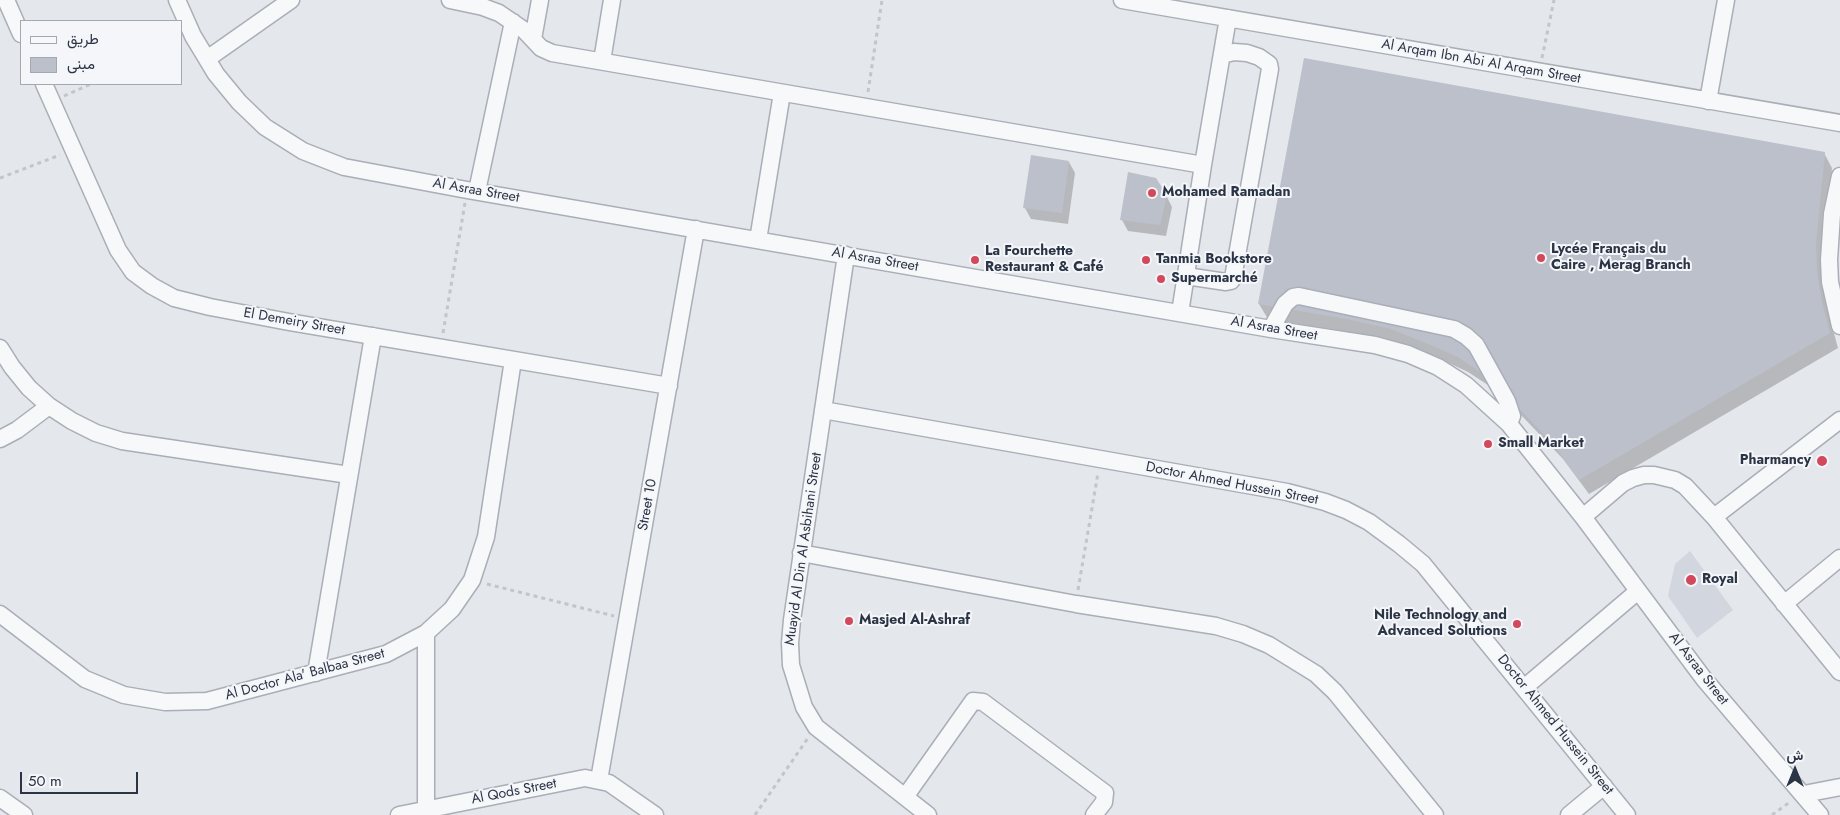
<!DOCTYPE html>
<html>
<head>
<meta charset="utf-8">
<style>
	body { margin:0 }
	#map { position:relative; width:1840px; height:815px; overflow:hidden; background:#e4e7ec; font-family:Jost,Vazirmatn,sans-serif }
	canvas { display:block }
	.legend { position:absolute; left:20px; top:20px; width:162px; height:65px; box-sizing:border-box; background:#f4f6f9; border:1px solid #a4a8b1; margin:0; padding:6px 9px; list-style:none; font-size:15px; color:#2b3445 }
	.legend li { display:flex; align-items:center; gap:10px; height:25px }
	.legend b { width:25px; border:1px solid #a4a8b1 }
	.north { position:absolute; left:1770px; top:745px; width:50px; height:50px; -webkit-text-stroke:4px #f4f6f9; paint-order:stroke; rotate:0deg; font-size:14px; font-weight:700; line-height:20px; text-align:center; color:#2b3445 }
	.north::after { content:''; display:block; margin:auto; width:18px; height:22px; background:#2b3445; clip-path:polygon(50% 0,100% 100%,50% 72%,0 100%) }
	.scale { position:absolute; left:20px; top:772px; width:118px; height:22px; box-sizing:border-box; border:2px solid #2b3445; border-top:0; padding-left:6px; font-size:15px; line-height:18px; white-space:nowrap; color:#2b3445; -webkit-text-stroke:4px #f4f6f9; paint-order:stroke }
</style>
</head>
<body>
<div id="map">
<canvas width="1840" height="815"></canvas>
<ul class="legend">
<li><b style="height:6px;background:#f7f8fa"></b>طريق</li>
<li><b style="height:14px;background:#bbc0ca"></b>مبنى</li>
</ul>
<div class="north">ش</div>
<div class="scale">50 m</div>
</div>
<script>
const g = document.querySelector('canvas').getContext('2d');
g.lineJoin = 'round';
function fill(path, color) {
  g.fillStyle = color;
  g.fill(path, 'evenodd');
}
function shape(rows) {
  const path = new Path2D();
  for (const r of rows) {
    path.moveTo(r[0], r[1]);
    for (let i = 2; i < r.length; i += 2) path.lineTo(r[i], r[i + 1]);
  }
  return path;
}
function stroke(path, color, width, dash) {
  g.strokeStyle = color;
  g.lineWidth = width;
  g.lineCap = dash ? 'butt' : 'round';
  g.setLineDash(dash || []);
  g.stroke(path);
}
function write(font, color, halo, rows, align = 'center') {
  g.font = font + ' Jost,sans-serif';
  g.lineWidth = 4;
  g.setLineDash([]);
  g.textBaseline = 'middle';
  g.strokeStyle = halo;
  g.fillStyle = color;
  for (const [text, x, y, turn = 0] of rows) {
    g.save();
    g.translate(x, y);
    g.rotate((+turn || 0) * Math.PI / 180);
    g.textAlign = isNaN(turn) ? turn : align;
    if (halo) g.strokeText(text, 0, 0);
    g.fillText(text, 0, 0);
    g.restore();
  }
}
fill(shape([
	[1690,551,1733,610,1697,638,1668,596,1675,564]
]), '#d2d6de');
fill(shape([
	[1824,153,1832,168,1823,259,1825,289,1830,319,1838,348,1589,494,1563,459,1522,416,1497,391,1468,372,1436,357,1397,343,1356,334,1268,319,1259,304],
	[1069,162,1075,173,1068,224,1031,219,1025,208],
	[1166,195,1172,207,1166,236,1128,231,1122,220]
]), '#0003');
fill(shape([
	[1304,58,1825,152,1816,243,1817,273,1822,303,1830,333,1579,480,1553,444,1512,401,1488,377,1458,357,1426,343,1388,328,1347,319,1258,304],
	[1031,155,1069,161,1062,213,1023,208],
	[1128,172,1156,178,1167,195,1160,225,1120,220]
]), '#bbc0ca');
const minor = shape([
	[6,0,21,34],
	[177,0,193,36,216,74,239,102,265,127,303,151,344,167,467,190,1271,329,1375,345,1408,354,1438,367,1466,385,1509,424,1583,517,1704,679,1820,815],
	[450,0,483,7,499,13,524,30,541,48,552,53,1203,165],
	[1122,0,1840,123],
	[533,39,540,0],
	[207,59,291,0],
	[602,61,612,0],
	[44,84,118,250,133,272,152,286,174,298,210,307,289,322,669,386],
	[1708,101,1726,0],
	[1840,176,1832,214,1829,260,1830,282,1840,326],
	[477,191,513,22],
	[758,240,782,93],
	[846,255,792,620,790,643,791,665,804,707,816,727,928,815],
	[1186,276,1226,282,1231,281,1233,278,1270,69,1269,64,1259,57,1247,53,1234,52,1222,55],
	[1180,313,1203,165,1228,18],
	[1271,329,1285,304,1293,297,1299,296,1454,329,1466,336,1476,345,1507,401,1512,416,1509,424],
	[0,348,12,367,29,388,49,406,72,421,96,433,122,441,349,475],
	[823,410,1287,492,1325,502,1346,510,1369,522,1399,544,1423,564,1627,815],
	[0,439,17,430,49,406],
	[1583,517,1623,483,1633,478,1644,475,1654,475,1675,480,1685,486,1714,517,1840,672],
	[1714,517,1840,420],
	[801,553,1076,604,1216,626,1243,634,1269,645,1316,674,1335,692,1435,815],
	[1784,604,1840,558],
	[0,614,85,679,124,695,165,702,207,701,386,654,426,633,452,609,472,580,486,537,513,360],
	[316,673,373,336],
	[1525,687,1638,591],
	[599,780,696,229],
	[1804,794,1840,787],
	[905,797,973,701,983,702,1105,793,1104,802,1094,815],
	[0,798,24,815],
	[426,810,426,633],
	[399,815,585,778,609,783,655,815],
	[1569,815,1604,786]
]);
stroke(minor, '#a9aeb7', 19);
stroke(shape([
	[1542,58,1554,0],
	[868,92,882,0],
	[64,96,91,84],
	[0,178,60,155],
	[443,333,465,203],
	[487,584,614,616],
	[1078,590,1098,473],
	[755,815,808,738],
	[1772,815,1790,802]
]), '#c2c5cb', 3, [4, 4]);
stroke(minor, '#f7f8fa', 16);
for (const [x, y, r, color] of [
	[1152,193,5,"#d1495b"],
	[1541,258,5,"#d1495b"],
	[975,260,5,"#d1495b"],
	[1146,260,5,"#d1495b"],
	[1161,279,5,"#d1495b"],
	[1488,444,5,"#d1495b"],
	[1822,461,6,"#d1495b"],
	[1691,580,6,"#d1495b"],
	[849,621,5,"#d1495b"],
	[1517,624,5,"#d1495b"]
]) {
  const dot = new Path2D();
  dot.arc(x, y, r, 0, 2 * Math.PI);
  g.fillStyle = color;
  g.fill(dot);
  stroke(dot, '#f4f6f9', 2);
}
write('14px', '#2b3445', '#f4f6f9', [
	["Al Arqam Ibn Abi Al Arqam Street",1481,62,10],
	["Al Asraa Street",476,191,10],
	["Al Asraa Street",875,260,10],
	["El Demeiry Street",294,322,10],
	["Al Asraa Street",1274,329,10],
	["Doctor Ahmed Hussein Street",1232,484,11],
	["Street 10",648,505,-80],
	["Muayid Al Din Al Asbihani Street",804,549,-82],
	["Al Asraa Street",1698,669,52],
	["Al Doctor Ala' Balbaa Street",305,675,-15],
	["Doctor Ahmed Hussein Street",1555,725,51],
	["Al Qods Street",514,792,-11]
]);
write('bold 14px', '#2b3445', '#f4f6f9', [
	["Mohamed Ramadan",1162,193],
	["Lycée Français du",1551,250],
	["Caire , Merag Branch",1551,266],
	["La Fourchette",985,252],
	["Restaurant & Café",985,268],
	["Tanmia Bookstore",1156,260],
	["Supermarché",1171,279],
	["Small Market",1498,444],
	["Pharmancy",1811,461,"right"],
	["Royal",1702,580],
	["Nile Technology and",1507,616,"right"],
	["Advanced Solutions",1507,632,"right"],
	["Masjed Al-Ashraf",859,621]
], 'left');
</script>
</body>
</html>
